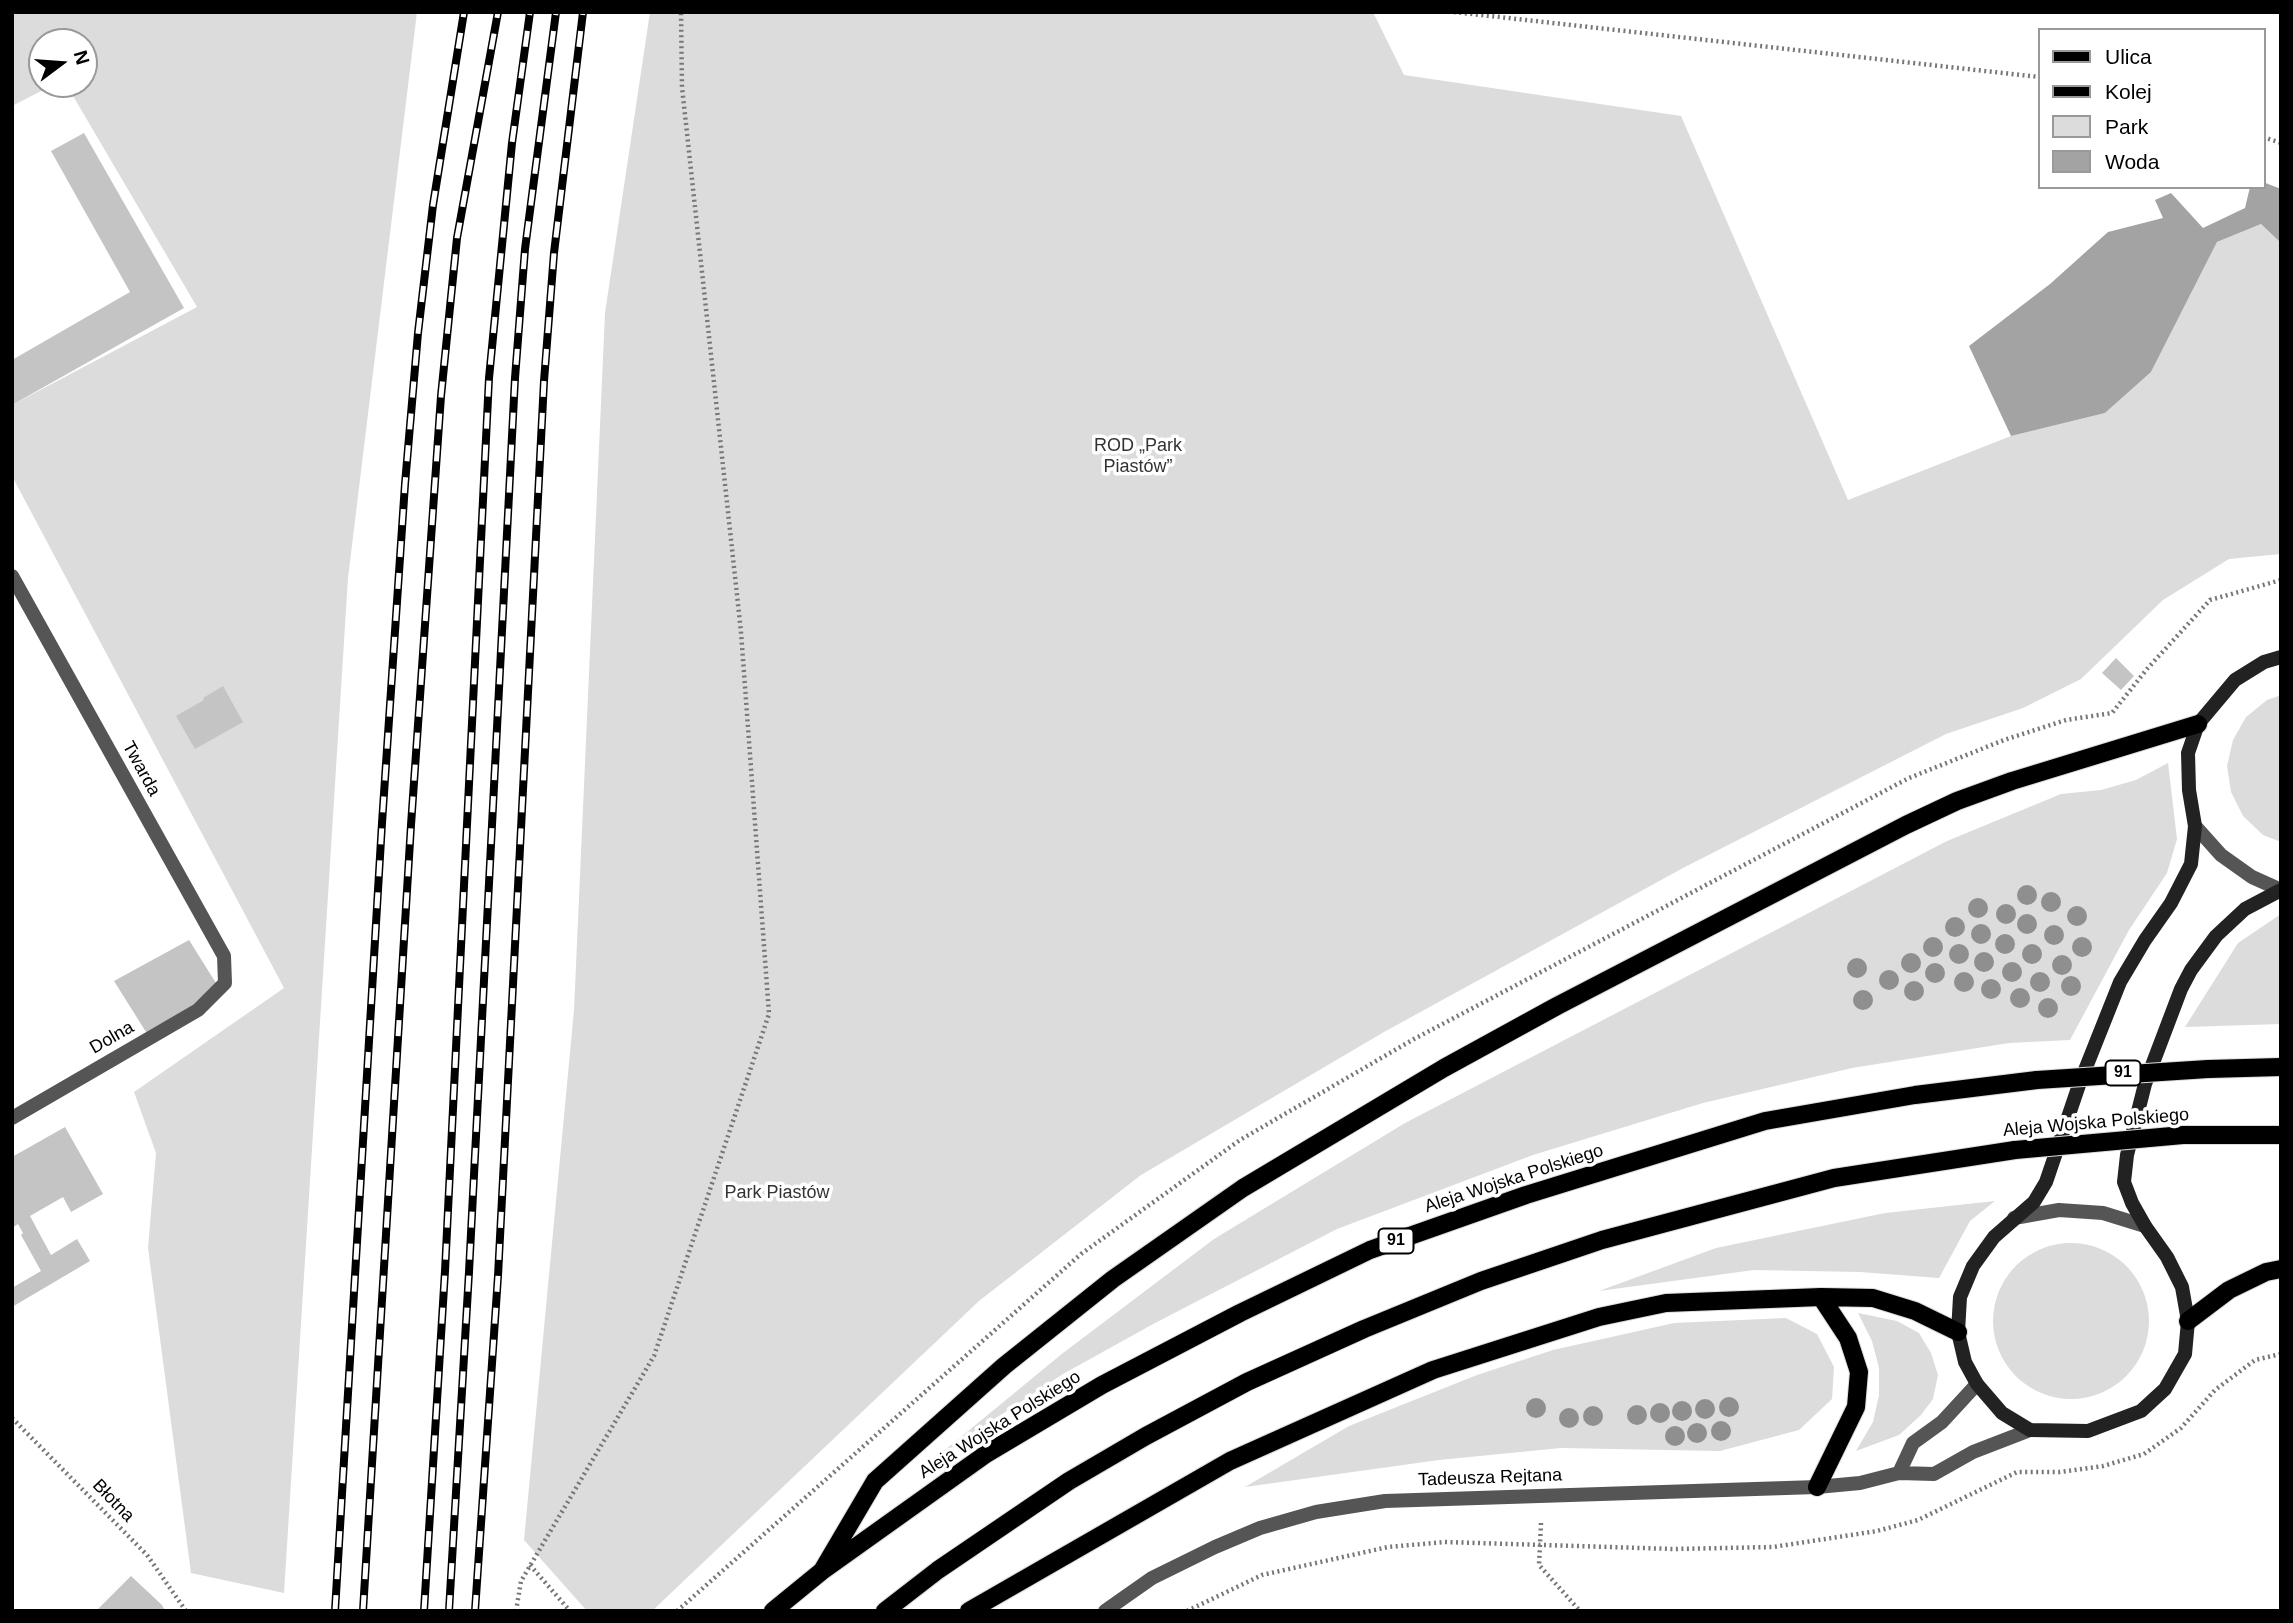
<!DOCTYPE html>
<html>
<head>
<meta charset="utf-8">
<style>
	body { margin:0 }
	#map { position:relative; width:2293px; height:1623px; overflow:hidden; background:#fff; font-family:Arial,sans-serif }
	canvas { display:block }
	.frame { position:absolute; inset:0; border:14px solid #000; pointer-events:none }
	.legend { position:absolute; left:2038px; top:28px; width:228px; height:161px; box-sizing:border-box; background:#fff; border:2px solid #999; margin:0; padding:9px 12px; list-style:none; font-size:21px; color:#000 }
	.legend li { display:flex; align-items:center; gap:14px; height:35px }
	.legend b { width:35px; border:2px solid #999 }
	.north { position:absolute; left:28px; top:28px; width:70px; height:70px; box-sizing:border-box; background:#fff; border:2px solid #999; border-radius:50%; rotate:74deg; font-size:19px; font-weight:700; line-height:28px; text-align:center; color:#000 }
	.north::after { content:''; display:block; margin:auto; width:24px; height:32px; background:#000; clip-path:polygon(50% 0,100% 100%,50% 72%,0 100%) }
</style>
</head>
<body>
<div id="map">
<canvas width="2293" height="1623"></canvas>
<div class="frame"></div>
<ul class="legend">
<li><b style="height:9px;background:#000"></b>Ulica</li>
<li><b style="height:9px;background:#000"></b>Kolej</li>
<li><b style="height:19px;background:#dcdcdc"></b>Park</li>
<li><b style="height:19px;background:#a3a3a3"></b>Woda</li>
</ul>
<div class="north">N</div>
</div>
<script>
const g = document.querySelector('canvas').getContext('2d');
g.lineJoin = 'round';
function fill(path, color) {
  g.fillStyle = color;
  g.fill(path, 'evenodd');
}
function shape(rows) {
  const path = new Path2D();
  for (const r of rows) {
    if (r.length === 3) {
      path.moveTo(r[0] + r[2], r[1]);
      path.arc(r[0], r[1], r[2], 0, 2 * Math.PI);
      continue;
    }
    path.moveTo(r[0], r[1]);
    for (let i = 2; i < r.length; i += 2) path.lineTo(r[i], r[i + 1]);
  }
  return path;
}
function stroke(path, color, width, dash) {
  g.strokeStyle = color;
  g.lineWidth = width;
  g.lineCap = dash ? 'butt' : 'round';
  g.setLineDash(dash || []);
  g.stroke(path);
}
function write(font, color, halo, rows, align = 'center') {
  g.font = font + ' Arial,sans-serif';
  g.lineWidth = 7;
  g.setLineDash([]);
  g.textBaseline = 'middle';
  g.strokeStyle = halo;
  g.fillStyle = color;
  for (const [text, x, y, turn = 0] of rows) {
    g.save();
    g.translate(x, y);
    g.rotate((+turn || 0) * Math.PI / 180);
    g.textAlign = isNaN(turn) ? turn : align;
    if (halo) g.strokeText(text, 0, 0);
    g.fillText(text, 0, 0);
    g.restore();
  }
}
fill(shape([
	[12,12,417,12,348,578,284,1593,191,1573,148,1248,156,1153,134,1092,284,988,12,476,12,405,197,307,66,84,84,84,84,42,42,42,42,84,55,84,12,106],
	[650,12,1373,12,1404,75,1681,116,1848,500,2011,436,2105,413,2151,372,2217,242,2261,224,2281,243,2281,554,2229,559,2163,600,2081,679,2023,708,1946,734,1683,868,1384,1032,1141,1175,979,1301,652,1611,587,1611,524,1540,574,1010,605,313],
	[2281,695,2281,842,2263,835,2243,816,2231,792,2227,766,2233,740,2246,717,2267,700],
	[2168,763,2177,839,2167,873,2129,930,2070,1040,2009,1043,1852,1068,1703,1103,1533,1155,1337,1229,1155,1323,1063,1374,934,1459,1063,1353,1214,1239,1405,1123,1947,841,2061,794,2101,790,2136,780],
	[2281,914,2281,1024,2185,1027,2238,943],
	[1995,1201,1970,1221,1939,1278,1860,1272,1754,1270,1599,1291,1716,1248,1885,1213],
	[2071,1321,78],
	[1858,1313,1897,1321,1919,1333,1931,1353,1938,1375,1933,1399,1921,1415,1899,1435,1856,1451,1873,1422,1879,1395,1879,1368,1872,1341],
	[1786,1318,1817,1334,1834,1367,1832,1399,1799,1430,1720,1451,1561,1448,1439,1460,1245,1487,1349,1426,1477,1375,1553,1350,1674,1323]
]), '#dcdcdc');
fill(shape([
	[2263,182,2281,189,2281,243,2261,224,2217,242,2151,372,2105,413,2011,436,1969,346,2050,284,2108,232,2163,218,2155,200,2171,193,2203,228,2245,208,2250,187,2263,187]
]), '#a3a3a3');
fill(shape([
	[84,133,184,308,12,405,12,360,130,292,51,151],
	[2116,658,2134,676,2121,690,2102,673],
	[223,686,243,722,195,749,176,716,204,700,203,698],
	[189,940,216,983,212,996,146,1032,114,981],
	[65,1127,103,1194,71,1212,63,1197,30,1216,51,1255,77,1239,90,1261,12,1307,12,1288,41,1271,21,1235,23,1233,18,1224,12,1228,12,1157],
	[131,1576,162,1605,165,1611,96,1611]
]), '#c4c4c4');
const primary = shape([
	[2208,1069,2281,1067],
	[2183,1135,2281,1135],
	[2188,1321,2229,1290,2266,1272,2281,1269],
	[1817,1487,1856,1407,1859,1372,1848,1338,1821,1297],
	[822,1571,875,1481,1004,1366,1113,1279,1243,1188,1444,1068,1557,1006,1906,825,1957,801,2012,781,2198,724],
	[773,1611,822,1571,986,1454,1102,1385,1240,1313,1370,1250,1526,1195,1765,1121,1915,1095,2037,1080],
	[885,1611,938,1570,1069,1481,1146,1436,1247,1382,1364,1329,1481,1281,1602,1240,1834,1178,2015,1150],
	[969,1611,1230,1461,1433,1370,1599,1317,1666,1303,1821,1297,1873,1298,1915,1311,1958,1332]
]);
stroke(primary, '#dbdbdb', 20);
stroke(shape([
	[1454,12,2039,77],
	[2263,137,2281,143],
	[12,1418,147,1555,186,1611],
	[1541,1523,1539,1565,1580,1611],
	[530,1565,570,1611],
	[516,1611,521,1581,654,1356,769,1014,741,632,682,87,681,12],
	[677,1611,1081,1254,1240,1140,1414,1039,1909,778,2004,740,2066,720,2112,713,2147,669,2210,600,2281,580],
	[1187,1611,1262,1575,1388,1547,1445,1542,1674,1549,1773,1547,1877,1531,1918,1520,2017,1472,2060,1472,2103,1466,2144,1454,2181,1428,2215,1390,2255,1360,2281,1354]
]), '#777', 4.5, [2, 3.5]);
stroke(shape([
	[2195,826,2221,855,2252,877,2281,890],
	[2014,1218,2059,1210,2103,1213,2145,1226]
]), '#555', 14);
stroke(shape([
	[12,576,224,956,225,983,198,1010,12,1118],
	[1899,1473,1913,1443,1942,1422,1977,1384],
	[1105,1611,1152,1578,1215,1547,1260,1528,1316,1512,1385,1501,1817,1487,1860,1483,1899,1473,1934,1474,1973,1452,2030,1430]
]), '#555', 14);
stroke(shape([
	[2281,657,2264,662,2235,680,2198,724,2188,753,2189,790,2195,826,2191,864,2171,903,2145,940,2120,982,2079,1085,2046,1182,2034,1202,1994,1237,1973,1266,1960,1297,1958,1332,1965,1362,1977,1384,2002,1413,2030,1430,2088,1431,2141,1411,2165,1389,2185,1354,2188,1321,2182,1287,2167,1257,2145,1226,2132,1203,2124,1182,2127,1155,2145,1084,2181,989,2191,970,2216,936,2245,909,2281,890]
]), '#222', 14);
stroke(primary, '#000', 18);
const rail = shape([
	[335,1611,382,823,405,484,418,333,433,205,464,12],
	[363,1611,411,825,441,396,457,238,498,12],
	[424,1611,445,1271,489,378,512,143,530,12],
	[449,1611,469,1272,515,378,525,249,556,12],
	[475,1611,498,1276,544,381,554,253,583,12]
]);
stroke(rail, '#000', 8);
stroke(rail, '#fff', 5, [16]);
const primaryBridge = shape([
	[2037,1080,2208,1069],
	[2015,1150,2183,1135]
]);
stroke(primaryBridge, '#dbdbdb', 20, []);
stroke(primaryBridge, '#000', 18);
g.fillStyle = '#8f8f8f';
for (const [x, y] of [
	[2027,895],
	[2051,902],
	[1978,908],
	[2006,914],
	[2077,916],
	[2027,924],
	[1955,927],
	[1981,934],
	[2054,935],
	[2005,944],
	[1933,947],
	[2082,947],
	[1959,954],
	[2032,954],
	[1984,962],
	[1911,963],
	[2062,965],
	[1857,968],
	[2012,972],
	[1935,973],
	[1889,980],
	[1964,982],
	[2040,982],
	[2071,986],
	[1991,989],
	[1914,991],
	[2020,998],
	[1863,1000],
	[2048,1008],
	[1729,1407],
	[1536,1408],
	[1705,1409],
	[1682,1411],
	[1660,1413],
	[1637,1415],
	[1593,1416],
	[1569,1418],
	[1721,1431],
	[1697,1433],
	[1675,1436]
]) {
  g.beginPath();
  g.arc(x, y, 10, 0, 2 * Math.PI);
  g.fill();
}
for (const [x, y, w] of [
	[2123,1073,35],
	[1396,1241,35]
]) {
  const box = new Path2D();
  box.roundRect(x - w / 2, y - 12.5, w, 25, 5);
  g.fillStyle = '#fff';
  g.fill(box);
  stroke(box, '#000', 2);
}
write('bold 16px', '#000', null, [
	["91",2123,1073],
	["91",1396,1241]
]);
write('18px', '#333', '#fff', [
	["ROD „Park",1138,446],
	["Piastów”",1138,467],
	["Park Piastów",777,1193]
]);
write('18px', '#000', '#fff', [
	["Twarda",141,769,61],
	["Dolna",112,1038,-30],
	["Aleja Wojska Polskiego",2096,1123,-5],
	["Aleja Wojska Polskiego",1514,1179,-18],
	["Aleja Wojska Polskiego",1000,1425,-32],
	["Tadeusza Rejtana",1490,1478,-2],
	["Błotna",113,1501,46]
]);
</script>
</body>
</html>
